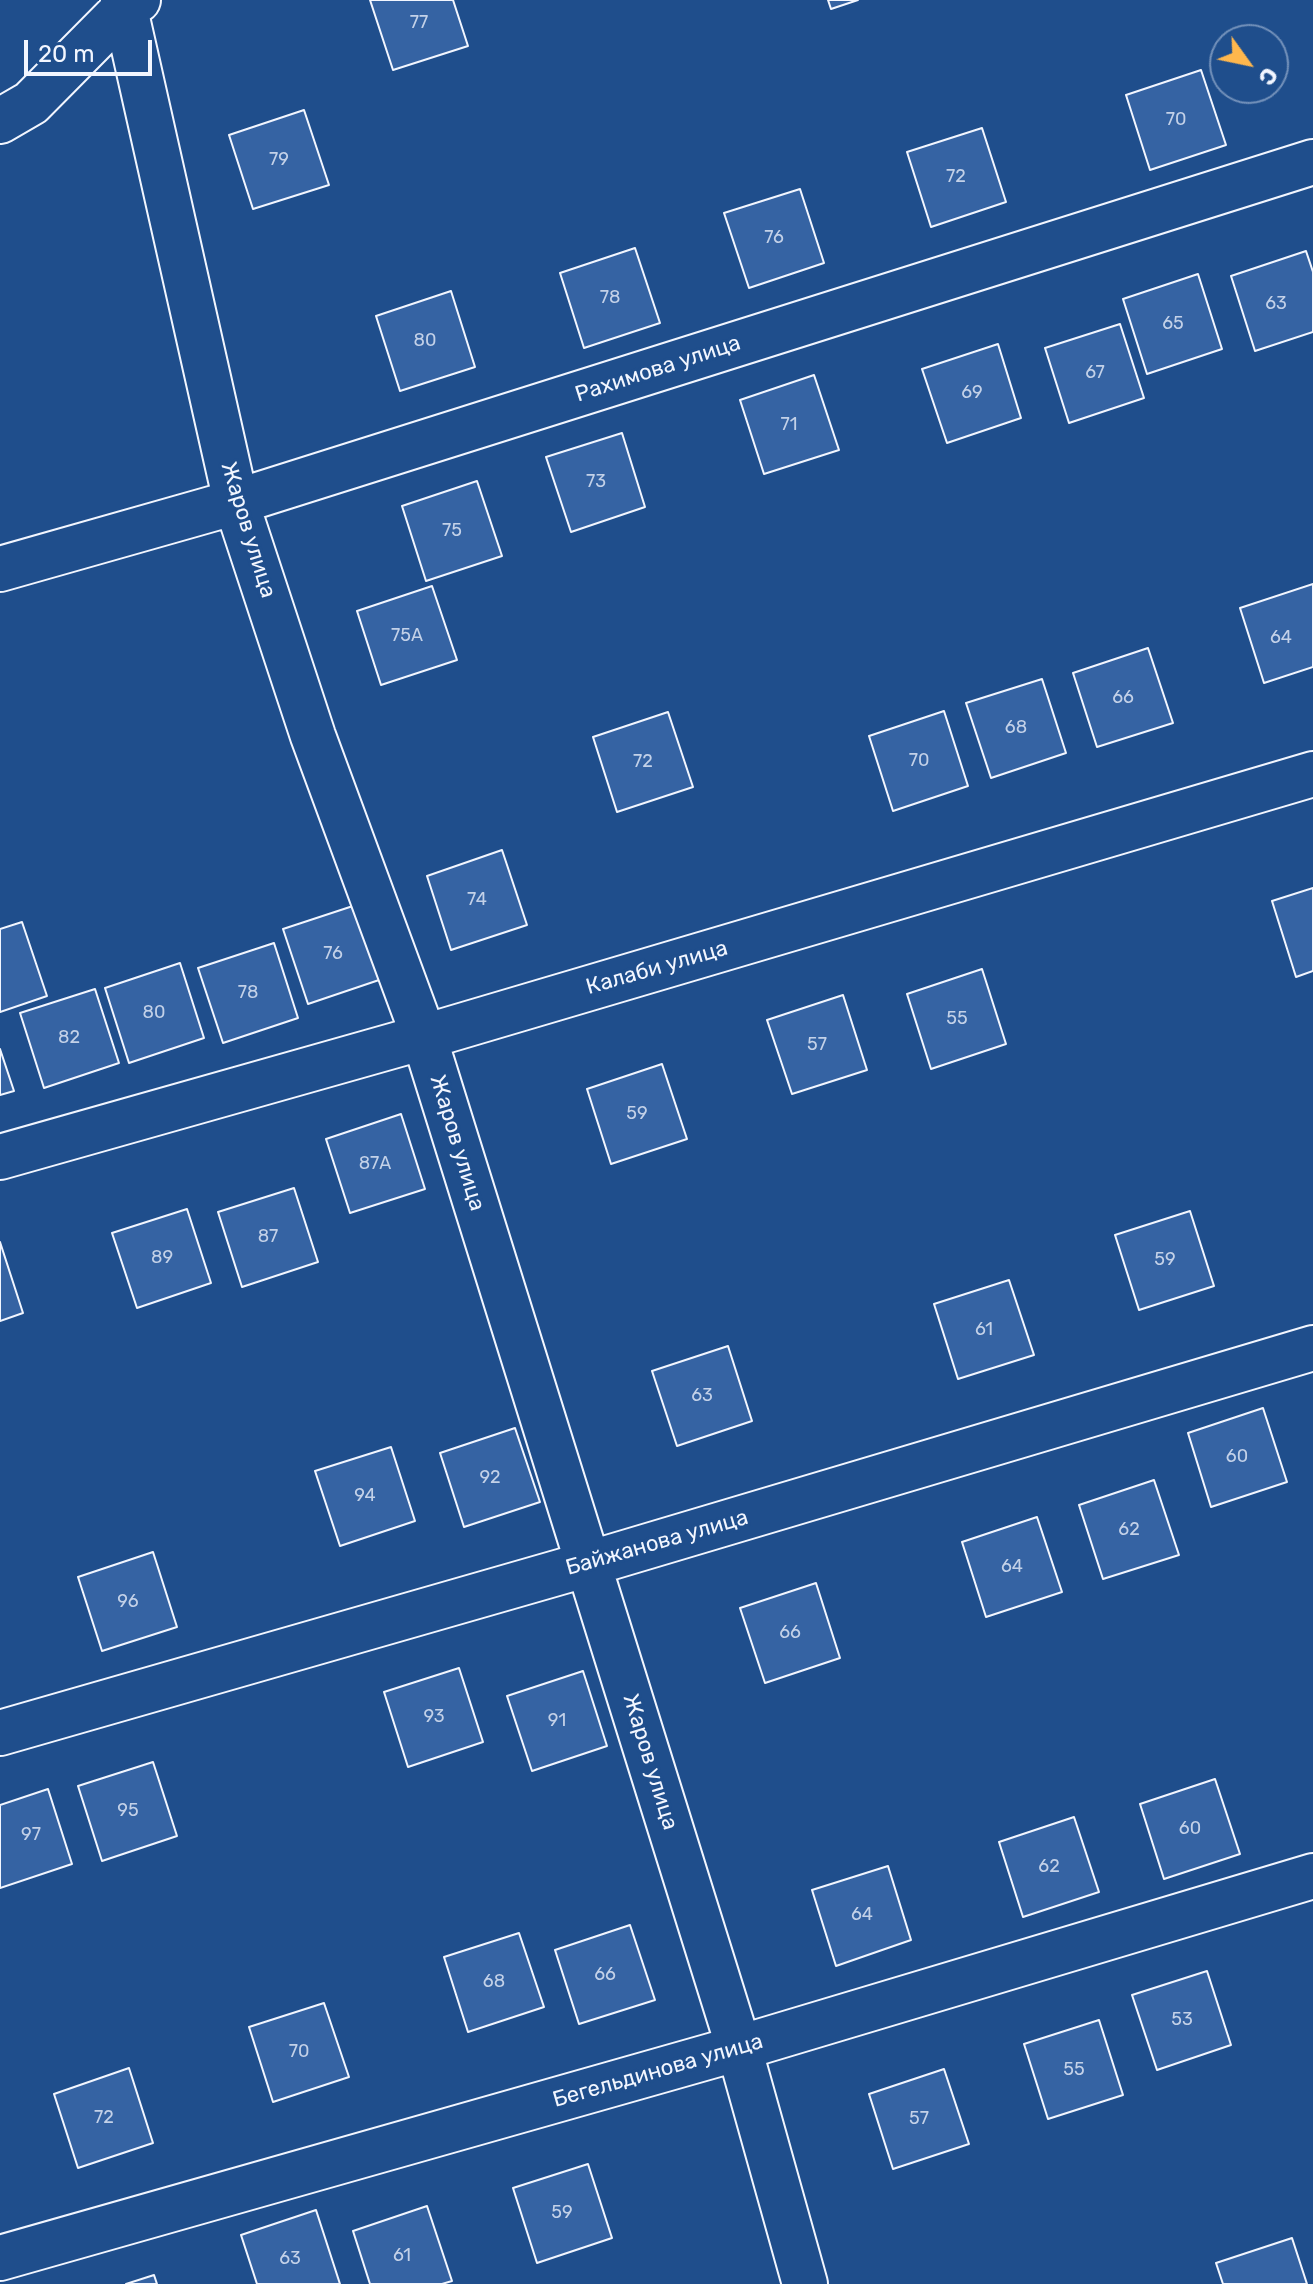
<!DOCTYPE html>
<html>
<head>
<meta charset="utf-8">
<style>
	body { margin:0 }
	#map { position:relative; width:1313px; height:2284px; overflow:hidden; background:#1f4e8c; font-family:Rubik,sans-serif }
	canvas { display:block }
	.north { position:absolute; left:1209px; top:24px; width:80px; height:80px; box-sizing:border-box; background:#1f4e8c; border:2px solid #7391ba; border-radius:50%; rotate:123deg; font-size:22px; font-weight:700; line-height:32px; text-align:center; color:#f2f6ff }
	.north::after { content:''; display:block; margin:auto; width:28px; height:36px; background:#ffb74d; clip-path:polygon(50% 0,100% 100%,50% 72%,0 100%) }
	.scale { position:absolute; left:24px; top:40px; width:128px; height:36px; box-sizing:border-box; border:4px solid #f2f6ff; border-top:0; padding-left:10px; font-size:24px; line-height:28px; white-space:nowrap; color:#f2f6ff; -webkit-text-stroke:6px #1f4e8c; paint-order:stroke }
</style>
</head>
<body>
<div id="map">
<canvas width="1313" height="2284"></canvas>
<div class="north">С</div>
<div class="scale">20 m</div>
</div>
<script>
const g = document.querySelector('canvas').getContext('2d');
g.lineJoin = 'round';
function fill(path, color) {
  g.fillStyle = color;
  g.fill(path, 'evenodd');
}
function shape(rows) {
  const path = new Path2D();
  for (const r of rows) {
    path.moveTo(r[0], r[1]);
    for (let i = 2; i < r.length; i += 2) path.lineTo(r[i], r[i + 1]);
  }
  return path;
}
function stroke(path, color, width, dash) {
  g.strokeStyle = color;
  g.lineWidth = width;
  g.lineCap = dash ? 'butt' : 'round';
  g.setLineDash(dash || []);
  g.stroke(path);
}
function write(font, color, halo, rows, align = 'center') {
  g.font = font + ' Rubik,sans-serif';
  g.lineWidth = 6;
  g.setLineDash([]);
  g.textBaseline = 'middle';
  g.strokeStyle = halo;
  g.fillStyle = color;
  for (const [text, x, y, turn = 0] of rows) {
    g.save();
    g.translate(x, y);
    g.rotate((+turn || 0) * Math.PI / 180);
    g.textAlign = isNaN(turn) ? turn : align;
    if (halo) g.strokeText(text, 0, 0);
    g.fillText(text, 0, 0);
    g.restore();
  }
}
const building = shape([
	[370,0,453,0,468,46,393,70,370,0],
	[828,0,858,0,831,9,828,0],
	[1201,70,1226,145,1150,170,1126,95,1201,70],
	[304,110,329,185,253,209,229,135,304,110],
	[982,128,1006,202,931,227,907,152,982,128],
	[800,189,824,263,749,288,724,213,800,189],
	[635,248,660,323,584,348,560,273,635,248],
	[1306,251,1313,272,1313,332,1255,351,1231,276,1306,251],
	[1198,274,1222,349,1147,374,1123,299,1198,274],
	[451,291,475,367,400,391,376,316,451,291],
	[1120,324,1144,398,1069,423,1045,348,1120,324],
	[998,344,1021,418,947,443,922,369,998,344],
	[814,375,839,450,764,474,740,400,814,375],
	[622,433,645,507,571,532,546,457,622,433],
	[477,481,502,556,426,581,402,506,477,481],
	[1313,584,1313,667,1264,683,1240,608,1313,584],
	[432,586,457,660,381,685,357,611,432,586],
	[1148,648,1173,723,1097,747,1073,673,1148,648],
	[1042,679,1066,753,991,778,966,703,1042,679],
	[944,711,968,786,893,811,869,736,944,711],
	[668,712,693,787,617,812,593,737,668,712],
	[502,850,527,925,451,950,427,876,502,850],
	[1313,888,1313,971,1296,977,1272,901,1313,888],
	[359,904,382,979,308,1004,283,929,359,904],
	[22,922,47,996,0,1012,0,929,22,922],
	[274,943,298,1018,223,1043,198,968,274,943],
	[180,963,204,1038,129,1063,105,988,180,963],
	[982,969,1006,1044,931,1069,907,994,982,969],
	[95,989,119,1063,44,1088,20,1013,95,989],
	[843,995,867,1070,792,1094,767,1020,843,995],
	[0,1049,14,1091,0,1095,0,1049],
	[662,1064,687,1139,611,1164,587,1089,662,1064],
	[401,1114,425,1189,350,1213,326,1139,401,1114],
	[294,1188,318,1262,242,1287,218,1212,294,1188],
	[187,1209,211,1283,137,1308,112,1233,187,1209],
	[1190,1211,1214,1286,1139,1310,1115,1235,1190,1211],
	[0,1242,23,1313,0,1321,0,1242],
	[1009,1280,1034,1355,958,1379,934,1304,1009,1280],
	[728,1346,752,1421,677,1446,652,1371,728,1346],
	[1263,1408,1287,1482,1211,1507,1188,1433,1263,1408],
	[515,1428,540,1502,464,1527,440,1453,515,1428],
	[391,1447,415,1521,340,1546,315,1471,391,1447],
	[1154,1480,1179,1555,1103,1579,1079,1505,1154,1480],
	[1037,1517,1062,1592,986,1617,962,1542,1037,1517],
	[153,1552,177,1627,102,1651,78,1577,153,1552],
	[816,1583,840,1658,765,1683,740,1608,816,1583],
	[459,1668,483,1742,408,1767,384,1692,459,1668],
	[583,1671,607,1746,532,1771,507,1696,583,1671],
	[153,1762,177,1836,102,1861,78,1786,153,1762],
	[1215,1779,1240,1854,1164,1879,1140,1804,1215,1779],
	[48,1789,72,1864,0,1888,0,1805,48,1789],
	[1074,1817,1099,1892,1023,1917,999,1842,1074,1817],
	[888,1866,911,1940,836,1966,812,1890,888,1866],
	[630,1925,655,2000,579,2024,555,1950,630,1925],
	[519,1933,544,2007,468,2032,444,1957,519,1933],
	[1207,1971,1231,2045,1157,2070,1132,1995,1207,1971],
	[324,2003,349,2077,273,2102,249,2027,324,2003],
	[1099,2020,1123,2095,1048,2119,1024,2044,1099,2020],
	[129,2068,153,2143,78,2168,54,2094,129,2068],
	[944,2069,969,2144,893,2169,869,2094,944,2069],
	[588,2164,612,2238,537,2263,513,2188,588,2164],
	[427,2206,452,2281,442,2284,370,2284,353,2231,427,2206],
	[316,2210,340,2284,257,2284,241,2235,316,2210],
	[1292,2238,1307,2284,1223,2284,1216,2263,1292,2238],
	[154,2275,157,2284,126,2284,154,2275]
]);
fill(building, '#3563a3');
stroke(building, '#f2f6ff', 2);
const minor = shape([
	[123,0,236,502,313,736,424,1037,739,2048,805,2284],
	[0,121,31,103,125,8,138,0],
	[0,569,236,502,1313,162],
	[0,1157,424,1037,1313,774],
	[0,1733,588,1564,1313,1348],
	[0,2258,739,2048,1313,1876]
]);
stroke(minor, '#f2f6ff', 48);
stroke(minor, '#1f4e8c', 44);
write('18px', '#c3d1e8', null, [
	["77",419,23],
	["70",1176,120],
	["79",279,160],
	["72",956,177],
	["76",774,238],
	["78",610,298],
	["63",1276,304],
	["65",1173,324],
	["80",425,341],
	["67",1095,373],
	["69",972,393],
	["71",789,425],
	["73",596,482],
	["75",452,531],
	["75А",407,636],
	["64",1281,638],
	["66",1123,698],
	["68",1016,728],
	["70",919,761],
	["72",643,762],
	["74",477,900],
	["76",333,954],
	["78",248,993],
	["80",154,1013],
	["55",957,1019],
	["82",69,1038],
	["57",817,1045],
	["59",637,1114],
	["87А",375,1164],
	["87",268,1237],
	["89",162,1258],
	["59",1165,1260],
	["61",984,1330],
	["63",702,1396],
	["60",1237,1457],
	["92",490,1478],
	["94",365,1496],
	["62",1129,1530],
	["64",1012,1567],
	["96",128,1602],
	["66",790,1633],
	["93",434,1717],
	["91",557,1721],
	["95",128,1811],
	["60",1190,1829],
	["97",31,1835],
	["62",1049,1867],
	["64",862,1915],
	["66",605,1975],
	["68",494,1982],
	["53",1182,2020],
	["70",299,2052],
	["55",1074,2070],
	["72",104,2118],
	["57",919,2119],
	["59",562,2213],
	["61",402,2256],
	["63",290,2259]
]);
write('22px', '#f2f6ff', '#1f4e8c', [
	["Рахимова улица",658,369,-18],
	["Жаров улица",248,530,73],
	["Калаби улица",657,968,-16],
	["Жаров улица",457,1143,73],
	["Байжанова улица",657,1543,-16],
	["Жаров улица",650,1762,73],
	["Бегельдинова улица",658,2071,-16]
]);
</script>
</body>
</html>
